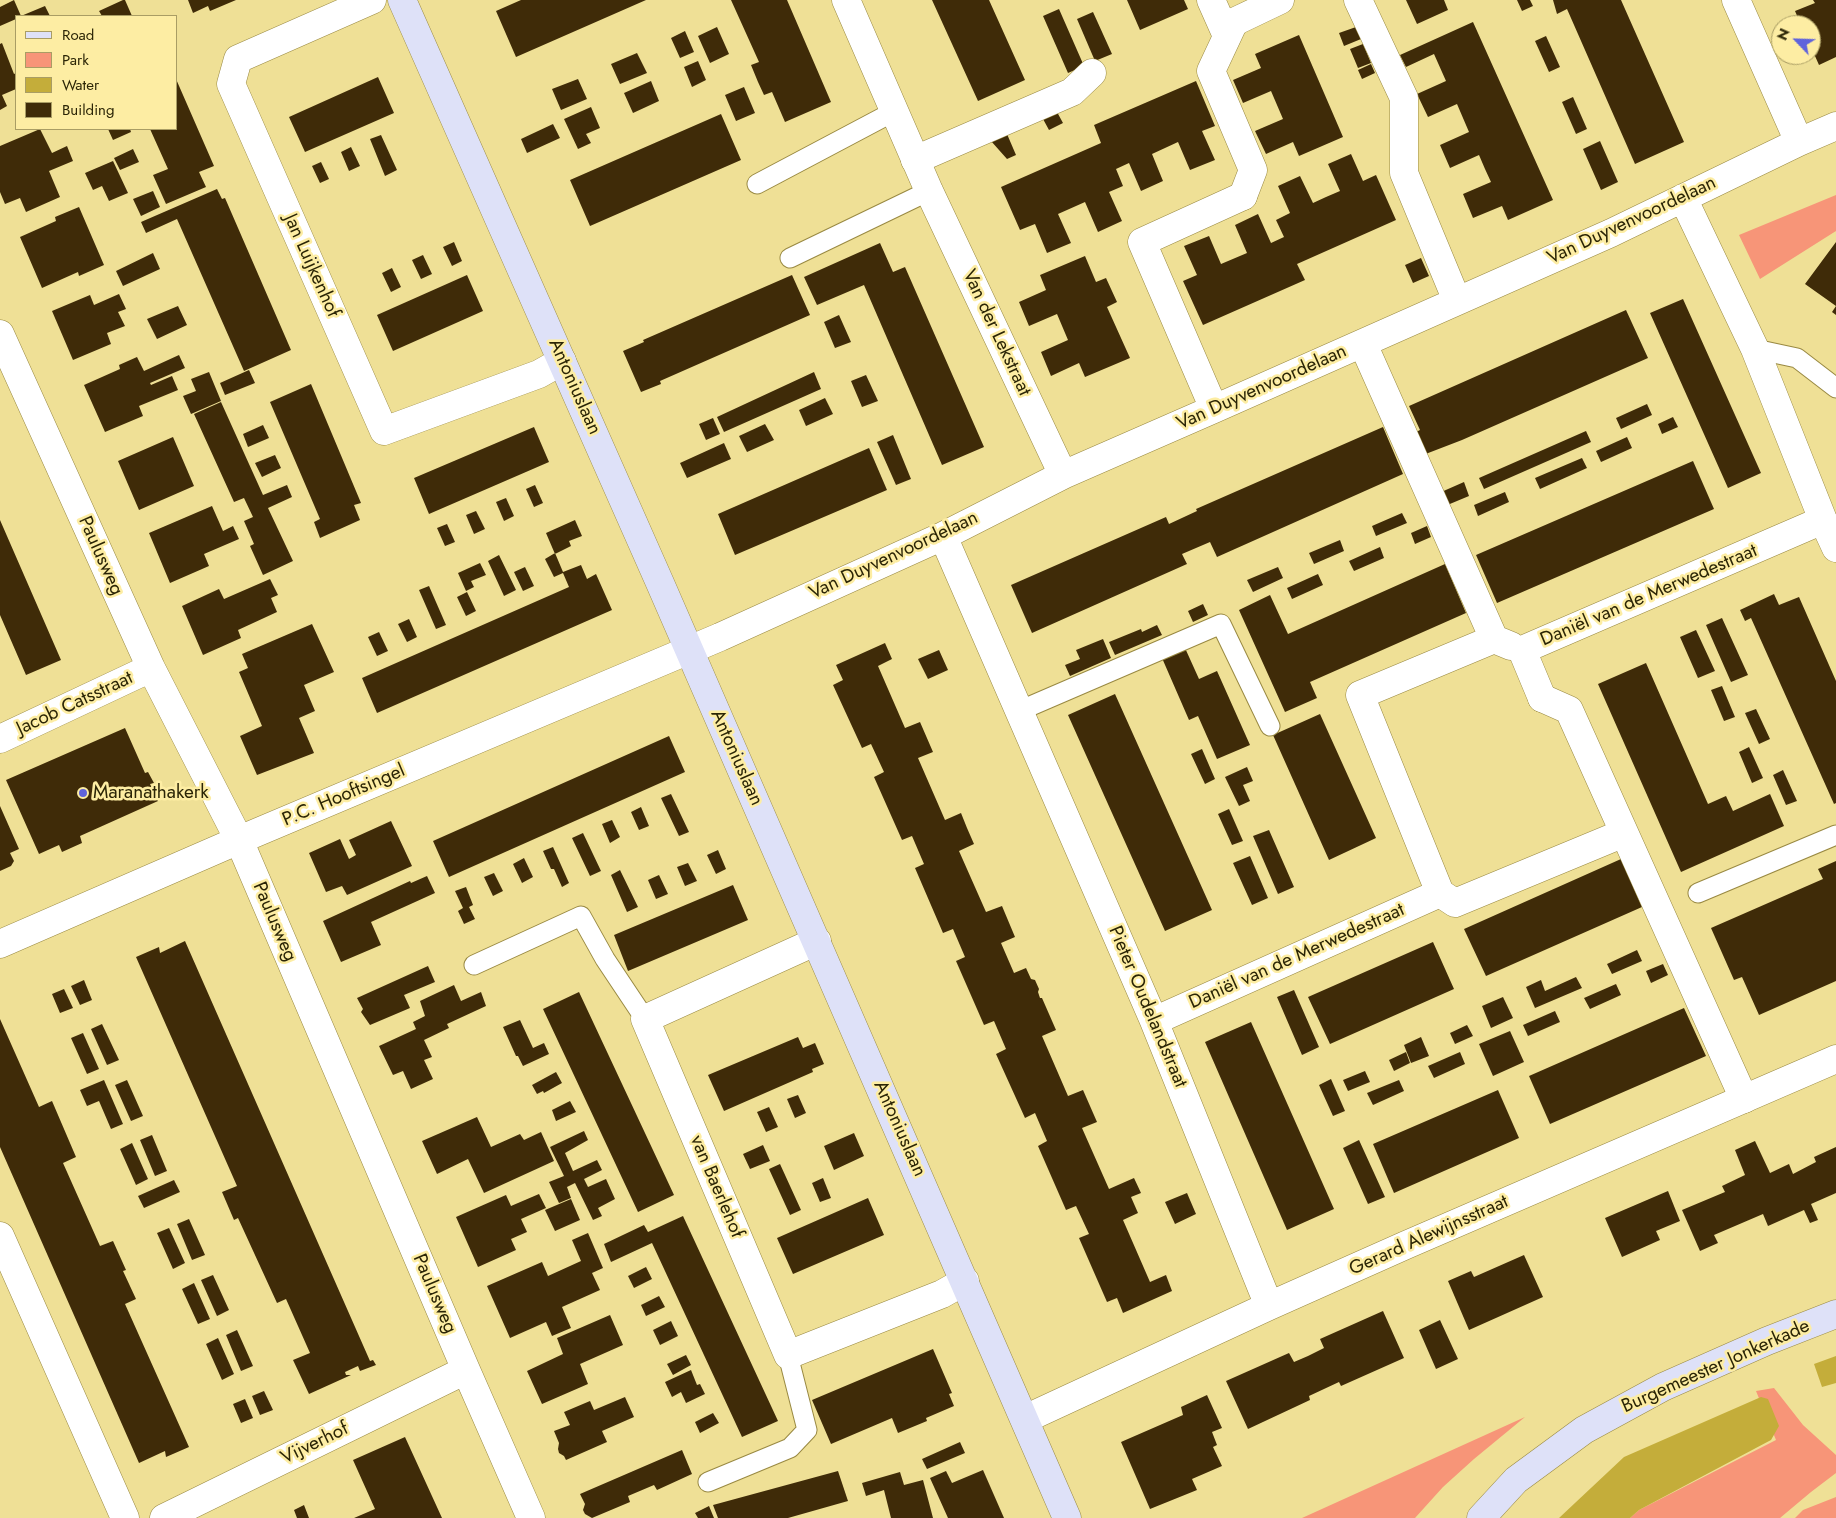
<!DOCTYPE html>
<html>
<head>
<meta charset="utf-8">
<style>
	body { margin:0 }
	#map { position:relative; width:1836px; height:1518px; overflow:hidden; background:#efe096; font-family:Jost,sans-serif }
	canvas { display:block }
	.legend { position:absolute; left:15px; top:15px; width:162px; height:115px; box-sizing:border-box; background:#fdeda3; border:1px solid #a99d64; margin:0; padding:6px 9px; list-style:none; font-size:15px; color:#2b2506 }
	.legend li { display:flex; align-items:center; gap:10px; height:25px }
	.legend b { width:25px; border:1px solid #a99d64 }
	.north { position:absolute; left:1771px; top:15px; width:50px; height:50px; box-sizing:border-box; background:#fdeda3; border:1px solid #a99d64; border-radius:50%; rotate:294deg; font-size:14px; font-weight:700; line-height:20px; text-align:center; color:#2b2506 }
	.north::after { content:''; display:block; margin:auto; width:18px; height:22px; background:#5f63db; clip-path:polygon(50% 0,100% 100%,50% 72%,0 100%) }
</style>
</head>
<body>
<div id="map">
<canvas width="1836" height="1518"></canvas>
<ul class="legend">
<li><b style="height:6px;background:#dee1f8"></b>Road</li>
<li><b style="height:14px;background:#f79578"></b>Park</li>
<li><b style="height:14px;background:#c4ad3a"></b>Water</li>
<li><b style="height:14px;background:#3f2b08"></b>Building</li>
</ul>
<div class="north">N</div>
</div>
<script>
const g = document.querySelector('canvas').getContext('2d');
g.lineJoin = 'round';
function fill(path, color) {
  g.fillStyle = color;
  g.fill(path, 'evenodd');
}
function shape(rows) {
  const path = new Path2D();
  for (const r of rows) {
    path.moveTo(r[0], r[1]);
    for (let i = 2; i < r.length; i += 2) path.lineTo(r[i], r[i + 1]);
  }
  return path;
}
function stroke(path, color, width, dash) {
  g.strokeStyle = color;
  g.lineWidth = width;
  g.lineCap = dash ? 'butt' : 'round';
  g.setLineDash(dash || []);
  g.stroke(path);
}
function write(font, color, halo, rows, align = 'center') {
  g.font = font + ' Jost,sans-serif';
  g.lineWidth = 5;
  g.setLineDash([]);
  g.textBaseline = 'middle';
  g.strokeStyle = halo;
  g.fillStyle = color;
  for (const [text, x, y, turn = 0] of rows) {
    g.save();
    g.translate(x, y);
    g.rotate((+turn || 0) * Math.PI / 180);
    g.textAlign = isNaN(turn) ? turn : align;
    if (halo) g.strokeText(text, 0, 0);
    g.fillText(text, 0, 0);
    g.restore();
  }
}
fill(shape([
	[1836,195,1836,231,1760,279,1739,235],
	[1774,1388,1803,1425,1836,1455,1836,1473,1811,1492,1780,1518,1630,1518,1639,1510,1776,1440,1756,1391],
	[1525,1417,1474,1459,1443,1487,1415,1518,1302,1518],
	[1836,1497,1836,1518,1795,1518,1803,1510]
]), '#f79578');
fill(shape([
	[1836,1356,1836,1383,1822,1387,1814,1364],
	[1761,1397,1768,1399,1779,1426,1771,1440,1639,1510,1630,1518,1559,1518,1624,1457]
]), '#c4ad3a');
fill(shape([
	[14,0,21,16,45,6,50,16,16,16,16,19,0,26,0,7],
	[123,0,125,0,132,16,102,16,99,11],
	[188,0,236,0,210,11,208,6,193,13],
	[521,0,646,0,516,57,496,11],
	[731,0,787,0,831,102,785,122,772,92,764,95,758,82,751,65,759,62],
	[932,0,989,0,1025,80,978,101],
	[1127,0,1184,0,1188,9,1140,30],
	[1406,0,1444,0,1448,10,1417,24],
	[1517,0,1530,0,1533,6,1522,11],
	[1553,0,1621,0,1684,142,1635,164,1567,9,1557,14],
	[1813,0,1836,0,1836,57,1819,65,1811,47,1811,25,1801,25,1795,11,1815,3],
	[1059,9,1084,66,1068,73,1043,16],
	[1093,12,1112,54,1095,61,1077,19],
	[1473,22,1553,200,1508,220,1502,206,1473,218,1463,194,1491,182,1485,169,1479,155,1450,168,1440,145,1469,132,1457,104,1428,117,1417,94,1446,81,1434,54,1406,67,1400,55],
	[717,27,729,54,710,63,698,36],
	[1356,27,1361,39,1344,46,1339,33],
	[685,31,694,52,680,58,671,38],
	[1299,35,1343,137,1299,156,1293,142,1266,154,1255,131,1283,119,1271,91,1243,103,1233,80,1261,68,1255,54],
	[1546,36,1560,67,1549,72,1535,41],
	[2,43,14,74,16,73,16,89,2,95,7,106,0,110,0,44],
	[1363,44,1371,63,1358,68,1350,49],
	[637,53,647,73,620,84,611,64],
	[698,61,706,80,692,87,684,67],
	[1371,64,1375,73,1362,79,1358,70],
	[378,77,394,113,305,152,289,117],
	[176,79,214,166,199,172,206,187,166,204,153,175,168,169,150,129,176,129],
	[578,79,587,99,561,110,552,89],
	[651,81,659,101,633,113,624,93],
	[1196,81,1215,126,1202,131,1215,160,1190,170,1178,142,1152,154,1163,181,1141,191,1129,163,1116,169,1123,186,1109,192,1122,221,1098,232,1085,202,1058,214,1071,243,1047,253,1035,224,1020,230,1001,187,1101,143,1094,125],
	[744,87,755,113,736,121,725,95],
	[1573,97,1587,129,1576,134,1562,102],
	[591,107,600,128,586,134,591,143,578,149,564,119],
	[1057,112,1063,123,1049,130,1043,119],
	[721,114,741,160,590,226,570,180],
	[553,124,560,138,527,153,521,139],
	[40,129,52,153,67,146,73,161,49,171,60,197,26,212,20,198,5,204,0,192,0,146],
	[108,129,130,129,131,132,113,140],
	[1007,134,1016,155,1007,159,991,141],
	[381,135,397,170,385,176,370,139],
	[1600,141,1618,182,1601,190,1583,149],
	[351,147,360,166,349,171,341,152],
	[133,149,139,162,120,170,114,158],
	[1351,154,1363,181,1376,175,1396,220,1297,264,1305,280,1203,325,1183,281,1197,275,1184,246,1209,236,1221,264,1247,253,1235,225,1258,214,1271,243,1284,237,1276,220,1290,213,1278,186,1300,176,1313,203,1326,197,1340,191,1328,164],
	[113,161,128,193,109,201,102,186,93,190,85,173],
	[321,162,329,179,320,183,312,166],
	[217,189,222,199,225,198,291,350,244,371,177,219,146,233,141,222],
	[153,191,160,207,141,216,133,199],
	[79,207,104,265,79,276,78,272,42,288,20,237,56,221,55,217],
	[454,242,462,261,452,266,443,247],
	[1836,242,1836,315,1832,312,1836,306,1805,284],
	[880,243,893,272,905,267,984,447,942,465,864,285,817,305,804,277],
	[153,253,160,269,123,286,116,271],
	[423,255,432,274,421,279,412,260],
	[1085,256,1096,282,1106,278,1117,302,1107,307,1130,358,1085,377,1079,363,1051,376,1041,352,1068,340,1057,314,1029,326,1019,302,1046,290,1040,275],
	[1421,258,1429,276,1413,283,1405,265],
	[392,268,401,287,391,292,382,273],
	[467,275,483,311,393,351,377,315],
	[792,275,810,315,660,381,661,384,641,392,623,351,644,342,643,340],
	[119,294,126,309,118,312,125,326,107,333,111,344,73,360,52,311,90,295,94,305],
	[1683,299,1761,473,1728,488,1650,313],
	[178,306,187,325,157,339,147,319],
	[1626,310,1648,358,1462,440,1423,455,1414,433,1420,430,1409,406],
	[839,315,851,342,835,348,824,322],
	[179,355,185,368,150,383,151,385,172,376,178,390,139,406,143,416,105,432,84,385,120,369,119,365,137,357,144,371],
	[249,370,255,383,225,395,220,383],
	[209,372,221,401,191,414,183,396,196,391,191,379],
	[814,372,821,389,724,432,717,417],
	[866,375,878,401,862,407,851,381],
	[311,384,361,503,354,505,360,520,320,538,314,522,320,519,270,402],
	[825,398,833,414,806,426,799,410],
	[221,402,263,495,287,485,292,497,268,508,293,561,263,575,250,546,254,544,244,521,253,517,244,498,234,502,194,414],
	[1647,404,1652,415,1621,429,1616,418],
	[1673,417,1678,427,1662,434,1658,424],
	[713,418,720,434,706,440,699,424],
	[765,424,774,440,747,452,739,436],
	[263,425,269,438,248,447,243,434],
	[534,427,549,462,429,514,414,478],
	[1383,427,1403,474,1217,557,1210,542,1182,554,1187,564,1032,633,1011,585,1166,517,1169,524,1197,511,1196,509],
	[1586,431,1591,442,1484,489,1479,478],
	[893,435,911,479,896,485,877,442],
	[173,437,194,486,139,510,118,461],
	[1627,437,1632,448,1601,462,1596,451],
	[724,443,731,459,687,478,680,463],
	[869,448,887,490,735,555,718,514],
	[275,455,281,468,262,477,255,463],
	[1582,458,1587,468,1540,489,1535,478],
	[1693,461,1714,509,1497,603,1476,555],
	[1464,482,1469,496,1445,506,1439,493],
	[535,485,543,503,534,507,526,489],
	[1505,492,1509,502,1478,516,1474,505],
	[506,498,514,516,504,521,496,502],
	[212,506,223,531,233,526,239,539,204,554,209,566,170,583,149,533],
	[476,511,485,529,474,534,466,515],
	[1402,513,1407,523,1376,536,1372,526],
	[0,520,61,660,26,675,0,615],
	[575,520,582,536,569,541,571,546,555,554,546,533],
	[447,524,455,542,445,546,437,528],
	[1427,526,1431,537,1415,544,1411,533],
	[1340,540,1344,551,1314,564,1309,553],
	[1380,547,1384,558,1354,571,1349,561],
	[555,553,563,572,581,565,587,579,596,574,612,610,377,713,362,678,569,587,563,573,554,577,545,559],
	[499,555,516,590,504,596,488,561],
	[480,563,486,575,471,581,474,587,466,591,458,573],
	[1445,564,1466,613,1310,682,1317,698,1285,712,1239,610,1270,595,1288,634],
	[525,567,534,586,523,591,514,572],
	[1278,567,1283,578,1253,592,1247,580],
	[1318,574,1323,585,1292,599,1287,588],
	[270,579,278,595,271,598,277,612,238,630,241,638,203,655,182,606,219,589,224,599],
	[429,586,446,625,436,629,419,590],
	[467,592,476,611,466,616,457,597],
	[1774,594,1779,605,1799,597,1836,681,1836,803,1834,804,1751,618,1745,621,1740,610],
	[1203,604,1208,615,1193,622,1188,611],
	[1722,618,1748,675,1731,682,1706,625],
	[409,619,417,637,407,642,398,624],
	[312,624,334,672,304,685,315,711,299,718,314,753,257,775,240,736,262,726,239,672,248,668,242,654],
	[1157,625,1162,635,1115,655,1109,642,1141,629,1142,632],
	[1696,630,1715,671,1698,678,1680,637],
	[379,632,388,651,377,656,368,637],
	[1103,639,1111,658,1070,676,1065,665,1080,659,1076,650],
	[885,643,892,659,878,666,905,728,920,722,933,752,918,758,945,820,961,813,967,828,974,844,959,851,986,912,1002,906,1015,937,1001,943,1014,973,1026,968,1031,979,1035,980,1039,989,1038,992,1040,998,1042,998,1056,1030,1042,1036,1068,1096,1083,1090,1097,1122,1082,1128,1109,1189,1134,1178,1141,1193,1131,1197,1138,1213,1123,1220,1150,1282,1166,1275,1172,1291,1123,1313,1117,1298,1107,1302,1079,1238,1089,1234,1076,1206,1066,1210,1038,1146,1047,1141,1035,1113,1025,1118,996,1054,1006,1049,994,1021,984,1025,956,961,965,957,953,929,943,933,915,868,924,864,912,836,902,840,874,777,884,772,871,744,862,748,833,685,843,680,836,665],
	[1185,648,1199,679,1217,671,1250,745,1217,759,1198,716,1189,720,1162,658],
	[939,650,948,670,928,679,918,659],
	[1646,663,1708,804,1726,796,1733,811,1770,794,1784,826,1681,872,1598,684],
	[1722,686,1735,717,1724,721,1711,690],
	[1115,694,1212,910,1165,931,1068,715],
	[1756,709,1770,739,1759,744,1745,713],
	[1320,714,1376,838,1329,860,1273,735],
	[125,728,145,773,148,772,154,783,150,784,158,801,80,836,82,843,62,852,59,845,39,854,6,780],
	[669,736,685,772,449,877,433,841],
	[1749,747,1763,778,1752,783,1739,752],
	[1202,749,1215,779,1205,784,1191,754],
	[1247,767,1253,781,1243,785,1250,801,1239,806,1225,777],
	[1783,770,1797,801,1786,805,1773,775],
	[671,794,689,832,679,836,661,798],
	[0,806,19,849,10,853,14,861,11,866,0,871],
	[641,807,649,826,639,830,631,812],
	[1229,809,1243,841,1232,845,1218,814],
	[612,820,620,837,610,843,602,824],
	[391,821,412,866,347,895,342,886,326,892,309,853,340,839,349,859,356,855,349,840],
	[1269,830,1294,887,1278,894,1253,836],
	[583,833,601,871,590,876,572,838],
	[553,847,569,883,562,887,554,869,551,869,543,851],
	[718,850,726,869,716,874,707,855],
	[1250,856,1268,898,1252,905,1233,863],
	[524,858,533,877,522,883,513,864],
	[1621,859,1642,907,1486,976,1464,929],
	[1836,861,1836,981,1759,1015,1742,977,1734,980,1711,928,1823,879,1818,869],
	[688,863,697,881,685,886,677,867],
	[620,870,638,907,627,912,611,875],
	[494,873,503,891,493,896,484,877],
	[659,875,668,894,656,899,648,880],
	[427,876,435,893,371,922,381,945,341,962,323,921,410,881,411,883],
	[733,885,748,920,628,971,614,935],
	[466,887,473,905,469,907,475,919,464,924,458,911,463,908,455,891],
	[185,941,370,1361,373,1360,376,1365,360,1371,358,1366,345,1372,346,1375,351,1375,309,1394,293,1360,310,1353,286,1299,277,1303,238,1218,234,1220,222,1192,237,1186,136,957,159,947,160,953],
	[1433,942,1454,989,1330,1044,1308,997],
	[1637,950,1642,961,1612,974,1607,964],
	[1663,964,1668,975,1651,983,1646,971],
	[428,966,435,982,404,995,410,1008,370,1025,361,1012,363,1009,357,998],
	[1576,977,1582,988,1535,1008,1526,987,1541,980,1545,991],
	[84,980,92,1000,80,1005,71,986],
	[1616,984,1621,995,1590,1009,1584,998],
	[454,985,461,1001,481,992,486,1006,447,1024,449,1028,424,1040,432,1057,424,1060,433,1079,411,1089,403,1071,393,1075,379,1046,416,1029,413,1022,425,1016,420,1001],
	[64,989,73,1008,60,1013,52,994],
	[1294,990,1319,1047,1302,1055,1277,997],
	[579,992,674,1195,638,1212,543,1009],
	[1503,997,1513,1018,1491,1028,1482,1006],
	[1684,1008,1706,1056,1550,1124,1529,1076],
	[1555,1011,1560,1022,1528,1036,1523,1025],
	[0,1019,39,1107,52,1101,76,1157,63,1163,100,1246,113,1241,126,1270,123,1271,136,1299,125,1304,189,1447,166,1457,165,1451,139,1463,0,1147],
	[520,1020,533,1048,544,1043,549,1054,523,1066,518,1056,516,1056,503,1027],
	[1251,1022,1334,1209,1287,1230,1205,1042],
	[102,1024,119,1060,107,1065,91,1029],
	[1467,1025,1473,1036,1455,1044,1450,1033],
	[1510,1031,1524,1062,1493,1076,1479,1044],
	[83,1033,99,1069,87,1074,71,1038],
	[798,1037,803,1048,815,1043,824,1064,812,1069,813,1072,724,1111,708,1075],
	[1421,1037,1429,1056,1411,1063,1404,1045],
	[1406,1052,1410,1063,1394,1071,1389,1060],
	[1460,1052,1465,1064,1434,1078,1428,1066],
	[1365,1071,1370,1082,1348,1091,1343,1080],
	[556,1072,562,1083,544,1093,543,1091,537,1094,532,1085],
	[1331,1079,1345,1111,1333,1116,1319,1085],
	[104,1080,123,1124,111,1129,99,1101,87,1106,80,1090],
	[127,1080,143,1116,131,1121,115,1085],
	[1399,1080,1404,1091,1373,1105,1367,1093],
	[1498,1090,1519,1138,1394,1193,1373,1144],
	[798,1095,806,1113,795,1118,787,1099],
	[570,1101,576,1112,556,1121,552,1110],
	[769,1107,778,1127,766,1132,757,1112],
	[477,1117,491,1147,520,1134,524,1140,541,1132,554,1161,484,1193,468,1159,437,1174,422,1141],
	[584,1131,588,1140,565,1153,573,1171,597,1160,602,1170,584,1179,588,1187,606,1179,615,1199,598,1208,602,1216,593,1220,575,1183,567,1187,571,1198,559,1203,549,1182,564,1176,550,1147],
	[854,1133,864,1156,834,1170,824,1146],
	[152,1135,167,1171,155,1176,140,1140],
	[1359,1140,1385,1197,1368,1204,1343,1148],
	[1755,1141,1770,1173,1789,1164,1793,1174,1816,1162,1814,1157,1836,1147,1836,1193,1811,1204,1818,1220,1810,1223,1804,1210,1768,1226,1763,1214,1714,1235,1718,1243,1700,1251,1682,1210,1725,1192,1722,1186,1745,1175,1735,1150],
	[132,1143,148,1179,136,1185,120,1149],
	[763,1145,770,1161,750,1169,743,1154],
	[780,1164,801,1210,790,1215,769,1169],
	[823,1178,831,1198,820,1202,812,1183],
	[174,1180,180,1192,144,1208,138,1196],
	[1668,1191,1680,1221,1656,1231,1660,1240,1622,1257,1605,1218],
	[1187,1193,1196,1214,1175,1224,1165,1202],
	[539,1194,546,1208,521,1219,527,1232,511,1239,516,1250,478,1267,456,1217,506,1195,511,1206],
	[868,1198,884,1235,793,1274,777,1238],
	[571,1199,580,1220,555,1231,545,1210],
	[683,1216,778,1421,742,1437,652,1243,611,1262,604,1244,644,1225,648,1232],
	[189,1219,205,1255,192,1260,177,1224],
	[169,1228,185,1263,173,1269,157,1233],
	[588,1233,603,1268,592,1273,600,1290,562,1307,571,1328,552,1336,546,1322,510,1338,487,1286,542,1262,548,1276,581,1261,572,1240],
	[1524,1255,1543,1297,1469,1330,1448,1281,1471,1271,1474,1277],
	[646,1267,652,1279,634,1288,628,1276],
	[213,1275,229,1310,217,1316,201,1280],
	[194,1283,210,1319,198,1324,182,1289],
	[659,1296,665,1307,646,1316,641,1305],
	[1383,1311,1404,1358,1341,1386,1339,1382,1309,1396,1310,1400,1248,1429,1226,1381,1289,1353,1294,1362,1308,1356,1324,1348,1320,1339],
	[610,1315,623,1345,580,1364,588,1384,542,1404,527,1371,563,1354,557,1338],
	[1440,1320,1458,1359,1436,1369,1419,1330],
	[671,1321,678,1336,660,1345,653,1330],
	[237,1330,253,1366,241,1371,226,1335],
	[218,1338,234,1374,222,1380,206,1344],
	[933,1349,952,1393,949,1394,954,1406,926,1418,927,1421,898,1433,892,1418,831,1444,812,1400],
	[686,1355,691,1365,673,1375,667,1364],
	[691,1370,697,1385,700,1384,705,1394,686,1403,681,1392,672,1397,665,1382],
	[264,1391,273,1410,260,1415,252,1396],
	[1207,1395,1222,1428,1212,1432,1217,1445,1213,1447,1222,1466,1192,1479,1197,1490,1150,1509,1121,1442,1183,1415,1181,1407],
	[625,1397,634,1417,602,1431,607,1442,566,1460,564,1456,559,1453,558,1449,559,1443,554,1431,570,1425,564,1412,590,1401,594,1410],
	[245,1399,253,1418,241,1423,233,1404],
	[713,1413,719,1423,700,1433,695,1422],
	[405,1437,442,1518,354,1518,375,1509,353,1460],
	[960,1442,965,1453,927,1469,922,1459],
	[682,1450,692,1474,657,1490,654,1485,628,1496,630,1502,592,1518,585,1514,583,1510,585,1504,580,1494],
	[983,1470,1004,1518,948,1518,930,1478,946,1471,952,1483],
	[838,1471,848,1501,788,1518,718,1518,713,1505],
	[900,1472,904,1485,923,1480,933,1518,891,1518,884,1490,866,1496,862,1483],
	[304,1505,309,1518,297,1518,294,1510],
	[709,1506,714,1518,698,1518,695,1513]
]), '#3f2b08');
const service = shape([
	[757,184,893,112],
	[790,258,929,191],
	[1755,349,1797,358,1836,388],
	[1019,711,1221,624,1270,726],
	[1698,893,1836,835],
	[474,965,581,916,605,959,645,1019],
	[708,1482,790,1448,807,1430,788,1355]
]);
const pedestrian = shape([
	[1211,0,1227,36],
	[1234,22,1211,71,1253,170,1243,196],
	[915,160,1072,92,1092,73],
	[1363,344,1494,639,1511,646],
	[1494,639,1360,695,1440,893,1455,903,1624,833],
	[1542,698,1569,710,1744,1099]
]);
const minor = shape([
	[372,0,238,59,231,84,384,431,539,374,562,361],
	[846,0,929,191,1063,475],
	[1358,0,1404,98,1404,173,1457,301],
	[1736,0,1799,142],
	[1234,22,1280,0],
	[1683,198,1755,349,1823,520,1836,548],
	[0,334,151,668,239,840,466,1370,531,1518],
	[1214,409,1142,242,1243,196],
	[943,536,1154,1021,1269,1306],
	[1542,698,1522,650,1823,520],
	[0,739,151,668],
	[817,941,645,1019,788,1355,942,1294,965,1281],
	[0,944,239,840,720,637,943,536,1063,475,1214,409,1611,233,1799,142,1836,126],
	[1154,1021,1440,893],
	[0,1236,125,1518],
	[1025,1419,1269,1306,1406,1245,1836,1059],
	[164,1518,466,1370]
]);
const secondary = shape([
	[402,0,660,583,1067,1518],
	[1481,1518,1516,1480,1584,1430,1663,1387,1767,1341,1836,1314]
]);
stroke(service, '#998942', 21);
stroke(pedestrian, '#998942', 29);
stroke(minor, '#998942', 29);
stroke(secondary, '#998942', 29);
stroke(service, '#fff', 19);
stroke(pedestrian, '#fff', 28);
stroke(minor, '#fff', 28);
stroke(secondary, '#dee1f8', 28);
for (const [x, y, r, color] of [
	[83,793,5,"#5f63db"]
]) {
  const dot = new Path2D();
  dot.arc(x, y, r, 0, 2 * Math.PI);
  g.fillStyle = color;
  g.fill(dot);
  stroke(dot, '#fdeda3', 2);
}
write('19px', '#2b2506', '#fdeda3', [
	["Van Duyvenvoordelaan",1632,221,-25],
	["Jan Luijkenhof",311,266,66],
	["Van der Lekstraat",996,333,65],
	["Antoniuslaan",574,387,66],
	["Van Duyvenvoordelaan",1262,388,-24],
	["Paulusweg",100,556,66],
	["Van Duyvenvoordelaan",894,556,-25],
	["Daniël van de Merwedestraat",1649,596,-23],
	["Jacob Catsstraat",75,704,-25],
	["Antoniuslaan",736,758,66],
	["P.C. Hooftsingel",344,796,-23],
	["Paulusweg",274,922,67],
	["Daniël van de Merwedestraat",1297,957,-24],
	["Pieter Oudelandstraat",1147,1007,67],
	["Antoniuslaan",899,1129,66],
	["van Baerlehof",716,1187,67],
	["Gerard Alewijnsstraat",1429,1236,-24],
	["Paulusweg",434,1294,67],
	["Burgemeester Jonkerkade",1716,1367,-24],
	["Vijverhof",315,1444,-26]
]);
write('19px', '#2b2506', '#fdeda3', [
	["Maranathakerk",93,793]
], 'left');
</script>
</body>
</html>
